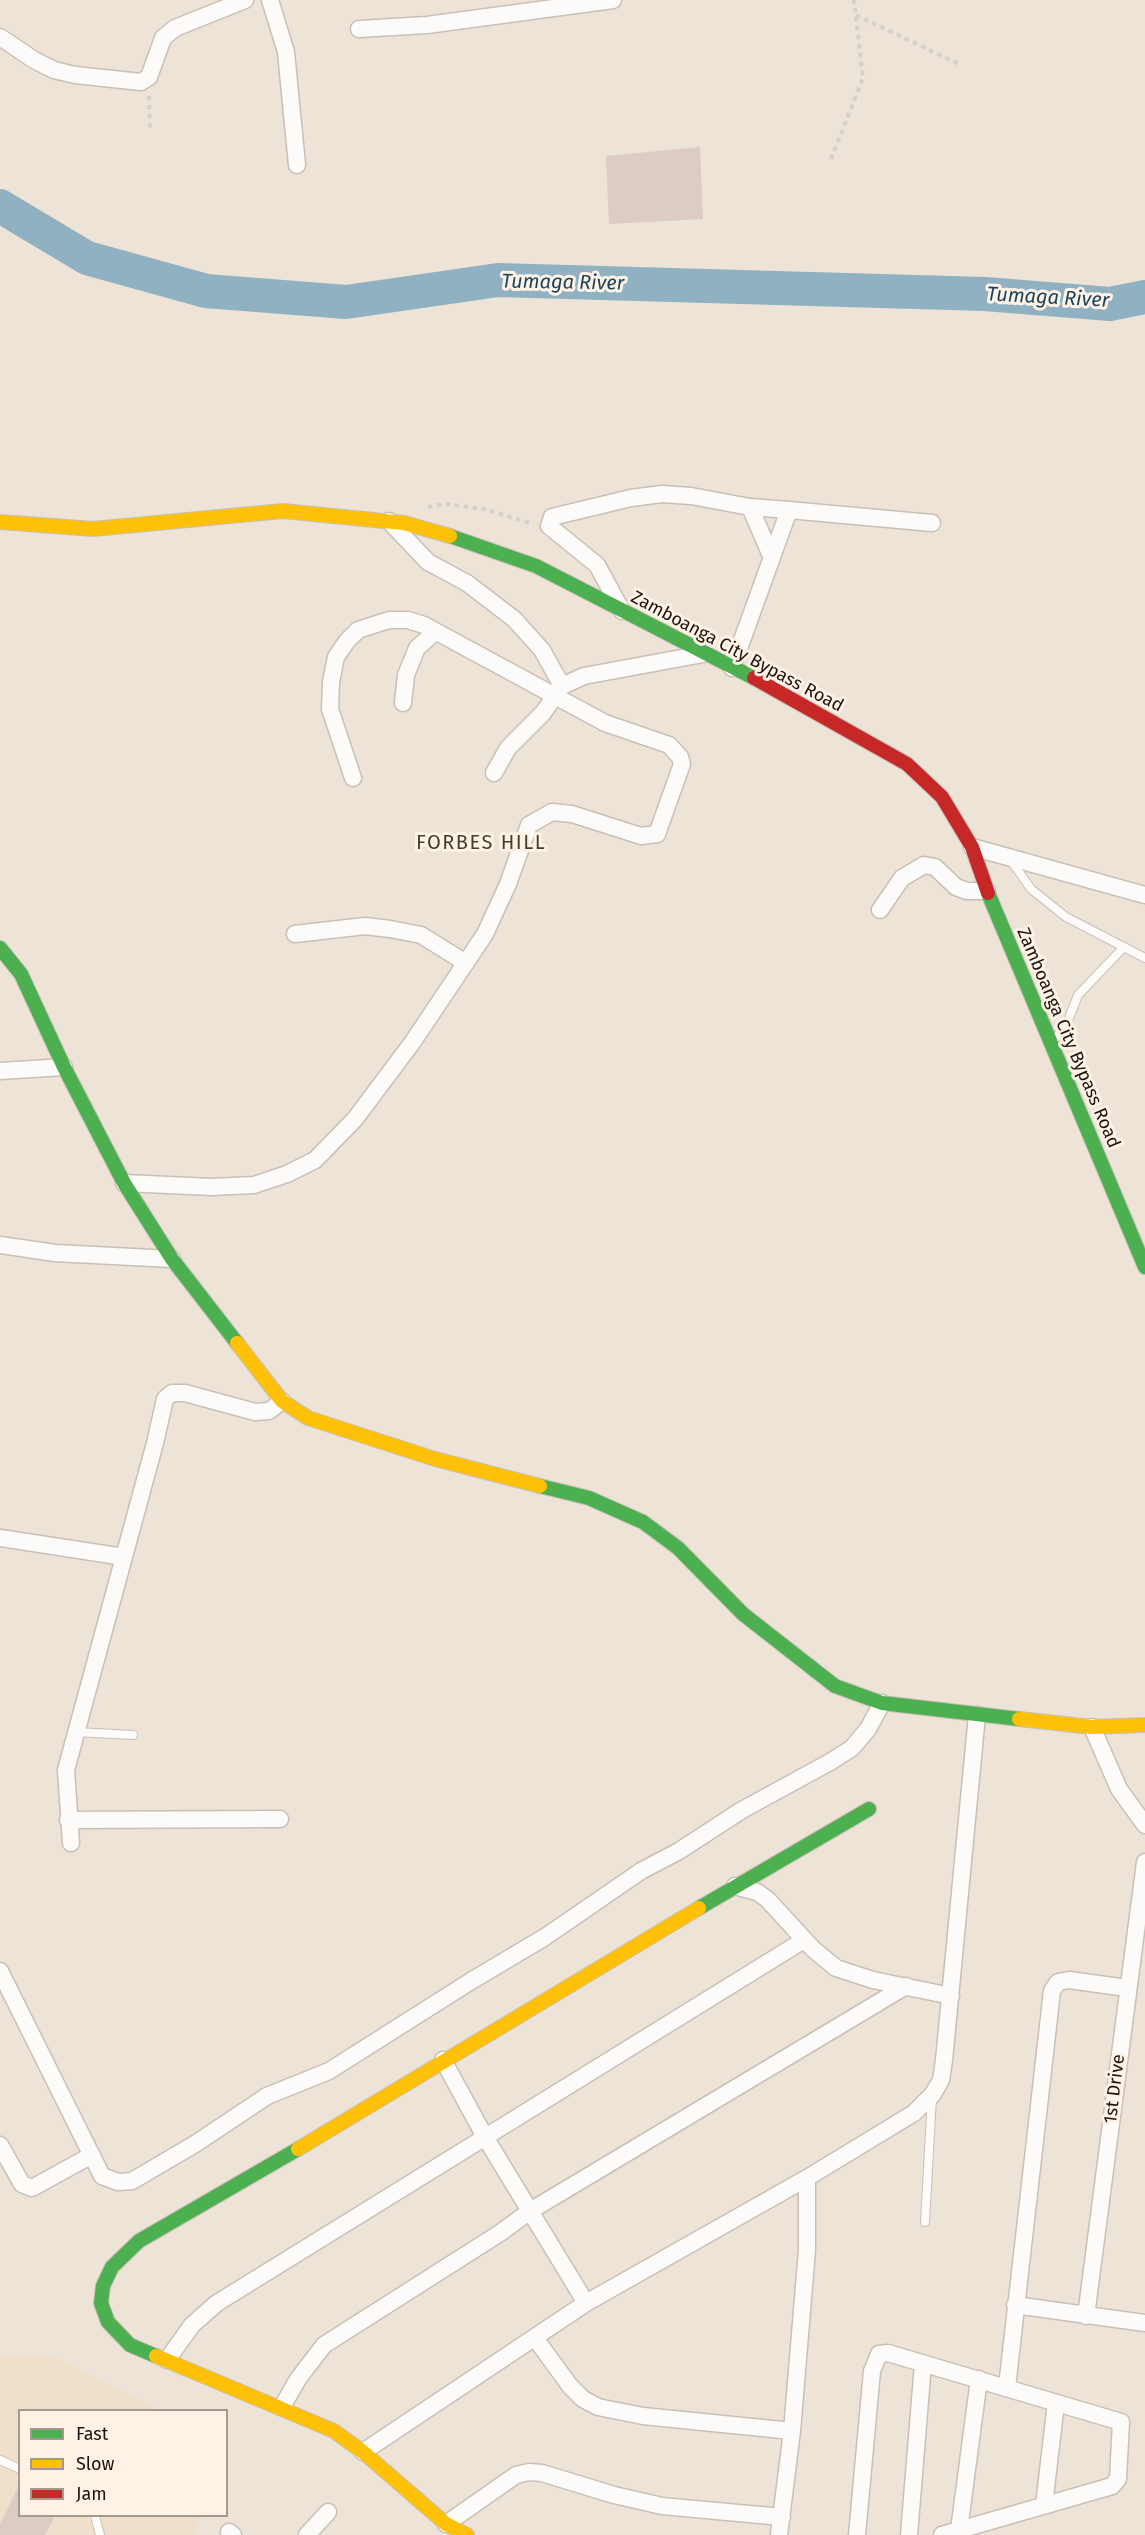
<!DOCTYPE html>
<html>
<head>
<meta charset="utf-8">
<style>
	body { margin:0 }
	#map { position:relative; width:1145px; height:2535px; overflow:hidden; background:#ede3d7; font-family:"Fira Sans",sans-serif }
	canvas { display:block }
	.legend { position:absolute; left:18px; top:2409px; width:210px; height:108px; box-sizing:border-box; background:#fef2e6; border:2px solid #a39a8f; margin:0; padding:8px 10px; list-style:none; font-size:18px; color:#1b150d }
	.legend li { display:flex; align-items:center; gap:12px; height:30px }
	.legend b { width:30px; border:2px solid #a39a8f }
</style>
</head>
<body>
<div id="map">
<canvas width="1145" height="2535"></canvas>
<ul class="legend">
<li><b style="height:8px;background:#4caf50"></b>Fast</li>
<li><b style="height:8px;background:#ffc107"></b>Slow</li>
<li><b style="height:8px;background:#c62828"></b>Jam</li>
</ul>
</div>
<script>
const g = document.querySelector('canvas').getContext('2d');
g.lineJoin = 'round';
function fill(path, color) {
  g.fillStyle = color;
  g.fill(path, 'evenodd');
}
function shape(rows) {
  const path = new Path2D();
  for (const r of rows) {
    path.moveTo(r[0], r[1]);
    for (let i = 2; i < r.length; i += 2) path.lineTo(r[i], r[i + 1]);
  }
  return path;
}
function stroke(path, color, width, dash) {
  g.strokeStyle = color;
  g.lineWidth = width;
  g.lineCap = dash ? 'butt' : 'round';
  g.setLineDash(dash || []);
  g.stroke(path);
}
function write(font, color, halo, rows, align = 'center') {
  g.font = font + ' "Fira Sans",sans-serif';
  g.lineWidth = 6;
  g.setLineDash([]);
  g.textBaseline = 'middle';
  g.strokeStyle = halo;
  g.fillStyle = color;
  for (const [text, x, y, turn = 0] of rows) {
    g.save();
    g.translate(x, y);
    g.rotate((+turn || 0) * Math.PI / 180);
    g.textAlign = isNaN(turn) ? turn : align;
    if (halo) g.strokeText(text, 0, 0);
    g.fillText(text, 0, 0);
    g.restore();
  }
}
fill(shape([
	[0,2355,53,2355,159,2410,20,2410,20,2516,201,2516,194,2535,0,2535]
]), '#f0dfca');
stroke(shape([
	[0,206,87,258,206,291,346,302,498,280,985,294,1110,304,1145,297]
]), '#8fb1c1', 34);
fill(shape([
	[700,147,703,219,609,224,606,156],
	[20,2483,20,2516,55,2516,45,2535,0,2535,0,2524]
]), '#dcccc4');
const lane = shape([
	[1010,859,1031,889,1066,917,1145,958],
	[1053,1042,1068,1021,1078,995,1124,947],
	[76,1732,133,1735],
	[925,2222,932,2097],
	[0,2460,20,2469],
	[95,2516,100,2535]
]);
const street = shape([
	[270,0,286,52,297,165],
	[359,29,427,25,613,0],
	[0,37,34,60,54,70,75,75,141,82,149,77,163,38,175,28,245,0],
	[750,507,772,558],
	[389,521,428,562,467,583,514,619,542,650,562,686],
	[622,611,597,565,549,526,552,517,631,498,662,494,691,496,750,507,789,510],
	[732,668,789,510,932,523],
	[403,703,406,675,417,648,435,632],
	[494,773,508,748,543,713,562,686,584,676,703,654],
	[972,847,1145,895],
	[880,910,902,878,924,865,935,867,956,887,967,891,987,891],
	[295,934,365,926,390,929,421,935,466,963],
	[0,1071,64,1067],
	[124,1183,212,1187,254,1185,287,1174,315,1160,355,1119,412,1043,485,934,508,884,529,825,552,812,572,814,641,836,657,834,682,764,680,757,669,745,605,723,424,625,408,620,389,620,358,630,347,641,336,657,331,682,330,709,353,778],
	[0,1245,55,1253,172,1259],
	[0,1538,124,1557],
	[1092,1727,1119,1789,1145,1825],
	[68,1820,280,1819],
	[71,1843,66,1770,155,1443,165,1399,172,1393,185,1393,255,1412,269,1411,282,1401],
	[735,1886,757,1892,767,1899,813,1949,836,1968,873,1980,951,1996],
	[0,1971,102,2176,118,2182,132,2181,195,2144,267,2096,329,2071,471,1981,545,1937,641,1871,679,1851,742,1810,830,1762,852,1748,868,1729,882,1703],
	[443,2060,485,2137,586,2303],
	[0,2145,22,2184,32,2188,92,2155],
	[1015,2305,1145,2323],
	[1086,2316,1145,1862],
	[535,2338,570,2386,583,2399,598,2407,643,2416,792,2431],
	[167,2360,192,2325,217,2303,804,1940],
	[1007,2387,1052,1991,1058,1982,1069,1980,1127,1988],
	[282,2407,298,2379,324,2345,500,2233,530,2211,906,1986],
	[363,2452,586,2303,807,2178,914,2113,933,2094,941,2080,944,2060,977,1715],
	[1044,2505,1056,2403],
	[446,2524,516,2475,529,2472,542,2473,614,2495,662,2506,782,2517],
	[959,2530,979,2379],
	[229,2532,233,2535],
	[307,2535,328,2512],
	[779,2535,792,2431,807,2250,807,2178],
	[857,2535,872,2371,879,2354,888,2353,1121,2422,1118,2479,1112,2486,942,2535],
	[909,2535,923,2364]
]);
const fast = shape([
	[450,536,536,566,754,678],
	[988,893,1145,1267],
	[0,948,21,974,64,1067,124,1183,172,1259,237,1343],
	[540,1486,589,1498,643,1522,678,1548,743,1614,835,1686,882,1703,1019,1719],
	[699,1908,869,1809],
	[156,2356,130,2345,108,2322,101,2303,103,2286,112,2267,139,2241,298,2149]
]);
const slow = shape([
	[0,522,93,529,283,511,404,523,450,536],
	[237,1343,282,1401,308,1418,435,1459,540,1486],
	[1019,1719,1092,1727,1145,1725],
	[298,2149,699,1908],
	[156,2356,334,2431,363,2452,446,2524,467,2535]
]);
const jam = shape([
	[754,678,907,764,942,797,972,847,988,893]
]);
stroke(lane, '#c8c0b7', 10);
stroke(street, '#c8c0b7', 19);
stroke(fast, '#c8c0b7', 16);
stroke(slow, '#c8c0b7', 16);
stroke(jam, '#c8c0b7', 16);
stroke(shape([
	[856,15,961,65],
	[149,96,150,129],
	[831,159,863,78,854,1,851,0],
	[428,507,445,504,484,509,533,524]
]), '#d3d0cd', 4, [4.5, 4.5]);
stroke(lane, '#fcfbf9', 8);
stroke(street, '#fcfbf9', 16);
stroke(fast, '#4caf50', 14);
stroke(slow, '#ffc107', 14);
stroke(jam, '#c62828', 14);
write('18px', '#1b150d', '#fef2e6', [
	["Zamboanga City Bypass Road",737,652,28],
	["Zamboanga City Bypass Road",1068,1038,67],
	["1st Drive",1115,2089,-83]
]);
write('italic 20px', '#1a455b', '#fef2e6', [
	["Tumaga River",563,283,1],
	["Tumaga River",1048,298,3]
]);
g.letterSpacing = '1.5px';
write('20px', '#4a3b2a', '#fef2e6', [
	["FORBES HILL",481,843]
]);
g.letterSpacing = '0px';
</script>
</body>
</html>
